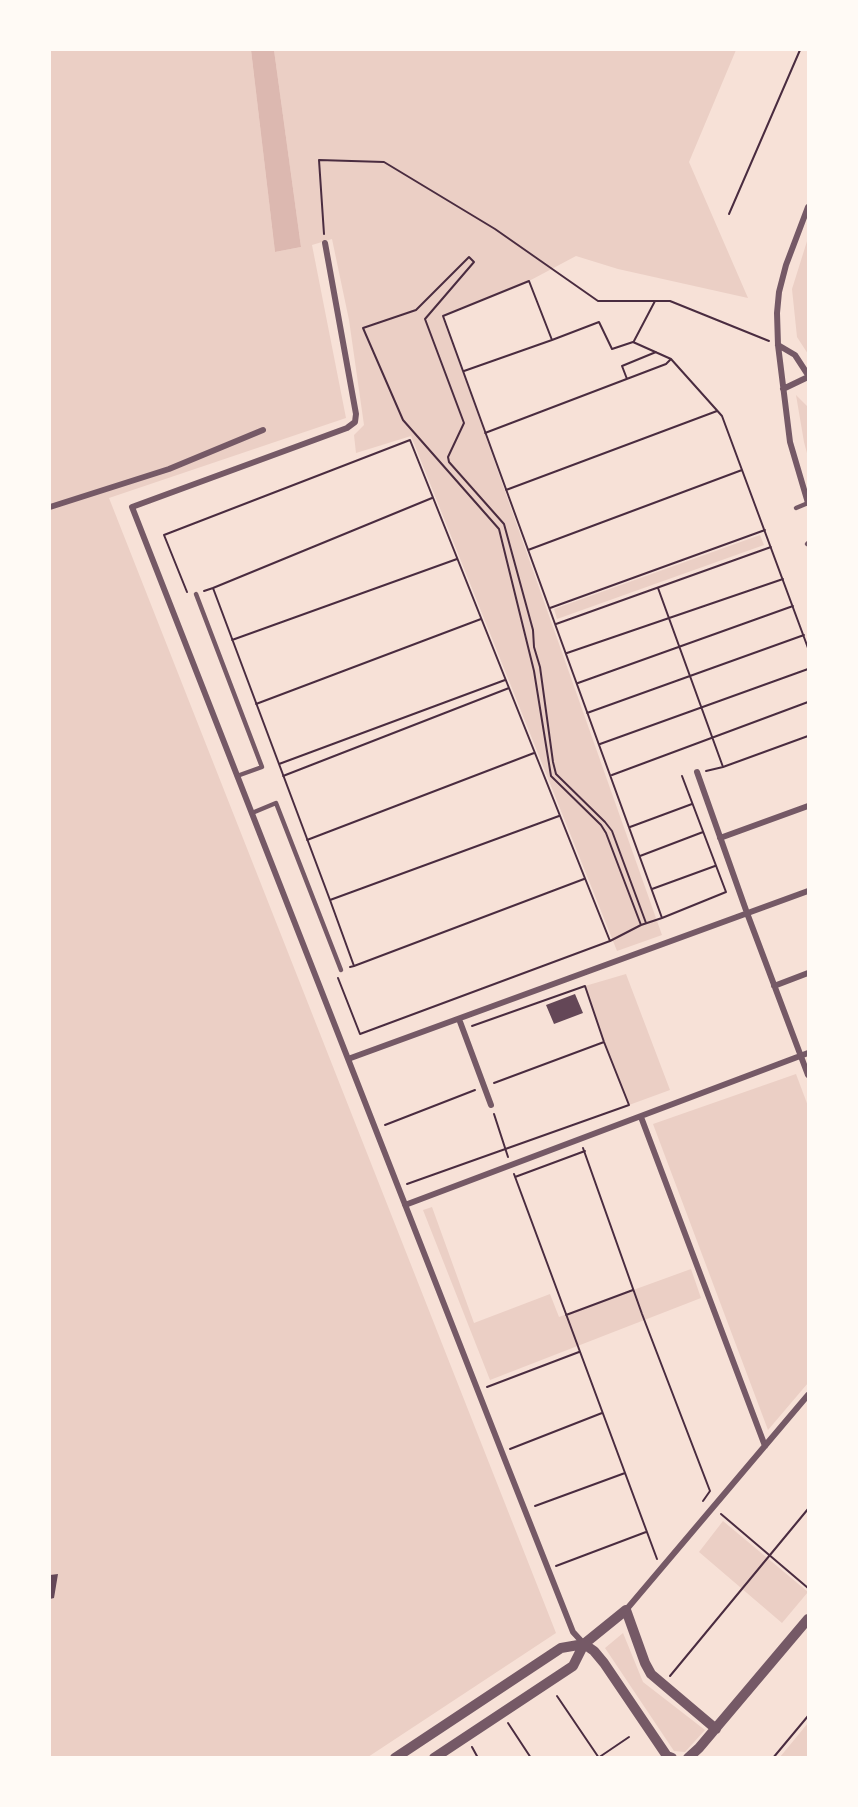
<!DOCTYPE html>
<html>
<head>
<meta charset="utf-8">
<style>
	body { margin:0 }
	#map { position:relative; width:858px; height:1807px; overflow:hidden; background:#f7e1d7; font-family:Montserrat,sans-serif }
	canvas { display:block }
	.frame { position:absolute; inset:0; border:51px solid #fffaf5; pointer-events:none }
</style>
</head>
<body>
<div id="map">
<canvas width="858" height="1807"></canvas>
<div class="frame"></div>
</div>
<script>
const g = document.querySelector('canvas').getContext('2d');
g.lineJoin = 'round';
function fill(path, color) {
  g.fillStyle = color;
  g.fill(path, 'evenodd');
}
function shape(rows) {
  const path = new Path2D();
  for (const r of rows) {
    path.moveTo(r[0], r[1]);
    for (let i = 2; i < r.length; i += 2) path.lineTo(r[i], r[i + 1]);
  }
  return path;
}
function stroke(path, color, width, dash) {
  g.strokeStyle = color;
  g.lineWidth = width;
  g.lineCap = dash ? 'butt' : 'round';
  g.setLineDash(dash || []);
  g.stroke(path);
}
fill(shape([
	[50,50,251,50,275,252,301,247,274,50,736,50,689,162,748,298,618,269,576,256,529,281,443,316,662,935,617,951,411,436,356,453,354,435,364,425,349,320,332,239,312,245,346,418,109,498,556,1633,368,1757,50,1757],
	[808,238,808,354,797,337,792,289],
	[796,395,808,407,808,457,804,442],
	[760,535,764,545,557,619,554,609],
	[626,974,670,1090,629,1105,604,1042,585,986],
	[796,1074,808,1106,808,1383,768,1430,653,1124],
	[432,1207,474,1323,550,1294,559,1317,691,1269,701,1298,490,1380,423,1210],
	[723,1521,808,1592,782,1623,699,1552],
	[623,1633,643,1682,705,1730,685,1752,674,1751,605,1648],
	[808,1723,808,1757,780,1757]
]), '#ebcfc5');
fill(shape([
	[251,50,274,50,301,247,275,252]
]), '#dcb8b0');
fill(shape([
	[575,994,583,1013,554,1024,546,1005],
	[58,1574,54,1598,50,1599,50,1575]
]), '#644757');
stroke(shape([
	[729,214,800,50],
	[324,234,319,160,384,162,495,229,598,301,670,301,769,341],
	[634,341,655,301],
	[464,371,552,340],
	[627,379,622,366,656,352],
	[485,433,666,364,671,359],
	[506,490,717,411],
	[528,550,742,470],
	[213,588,432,498],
	[658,588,723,767],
	[204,591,213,588,330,900,354,966,350,967],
	[187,592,164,535,410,440,610,941],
	[550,608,765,530],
	[556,624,771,547],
	[232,640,457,559],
	[567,653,783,579],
	[578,683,793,606],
	[256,704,481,619],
	[587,713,804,635],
	[600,744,808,669],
	[279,764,505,680],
	[706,771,723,767,808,736],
	[612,775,808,702],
	[283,776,509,688],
	[630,827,692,804],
	[307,840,534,753],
	[640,856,703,832],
	[652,889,715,866],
	[330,900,559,816],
	[662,918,443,316,529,281,552,340,599,322,612,349,633,342,671,359,722,416,808,648],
	[646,923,612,831,605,822,556,774,553,762,540,667,534,647,533,630,504,524,449,462,448,457,464,423,425,319,474,262,469,257,416,310,363,328,403,420,499,529,534,671,551,776,601,825,606,833,641,925,662,918,726,892,682,776],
	[354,966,584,879],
	[338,978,360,1034,610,941,641,925],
	[494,1083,604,1042],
	[494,1114,508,1157],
	[385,1125,475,1090],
	[583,1148,642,1314,710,1491,703,1501],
	[514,1174,657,1559],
	[515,1177,585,1151],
	[407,1184,629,1105,604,1042,585,986,472,1026],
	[566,1315,633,1290],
	[487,1387,579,1352],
	[510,1449,602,1413],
	[535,1506,625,1473],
	[721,1514,808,1588],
	[556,1566,646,1532],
	[670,1676,808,1509],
	[557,1696,599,1758],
	[508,1723,531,1758],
	[472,1747,478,1758],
	[598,1758,629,1737],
	[773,1758,808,1716]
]), '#4a2c40', 2);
stroke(shape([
	[796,508,808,503],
	[807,544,808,543],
	[196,594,262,767,237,776],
	[252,813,276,803,341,970]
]), '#755966', 4.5);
stroke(shape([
	[808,207,786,265,779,292,777,313,778,345,790,442,808,503],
	[325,243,356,414,355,422,347,428,132,507,505,1460,573,1632,584,1644],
	[778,345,795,355,808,375],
	[783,389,808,377],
	[50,507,169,469,263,430],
	[697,772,747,913,808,1075],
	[720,838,808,806],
	[774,986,808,973],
	[459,1019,491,1105],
	[348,1059,808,891],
	[641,1117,765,1446],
	[405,1205,808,1053],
	[626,1610,808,1395]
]), '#755966', 6);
stroke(shape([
	[584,1644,594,1651,604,1663,667,1756,672,1758],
	[395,1758,561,1648,584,1644],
	[434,1758,573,1666,584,1644,626,1610,645,1663,651,1674,716,1729],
	[688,1758,699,1748,808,1619]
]), '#755966', 10);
</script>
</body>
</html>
